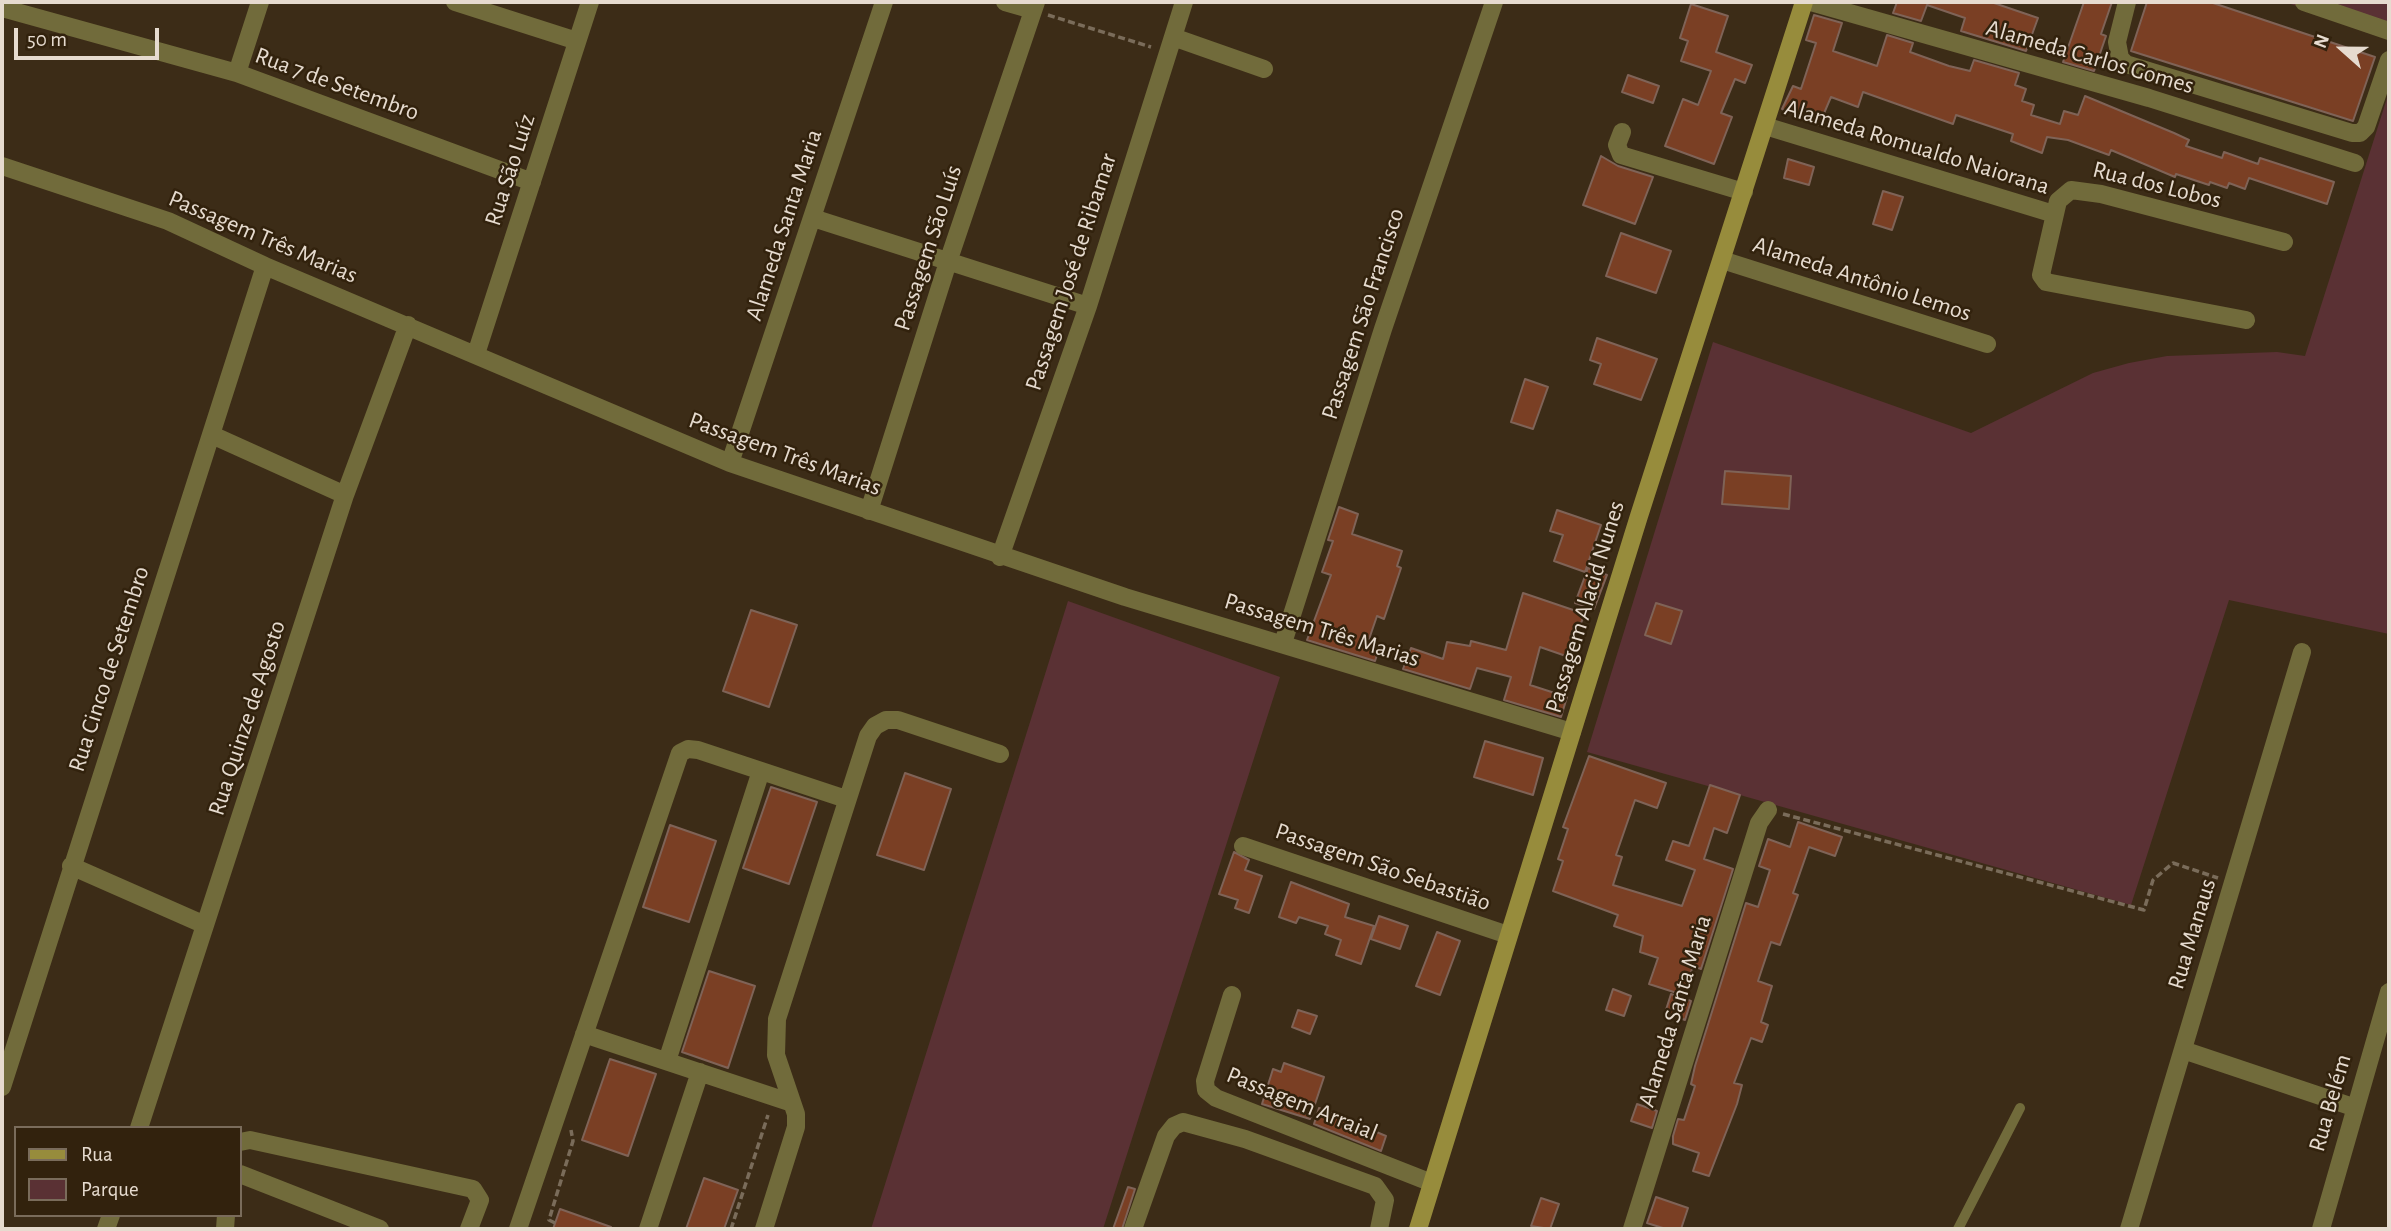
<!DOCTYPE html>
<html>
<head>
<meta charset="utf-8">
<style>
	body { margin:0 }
	#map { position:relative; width:2391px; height:1231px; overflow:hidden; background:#3c2c17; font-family:"Alegreya Sans",sans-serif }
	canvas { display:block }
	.frame { position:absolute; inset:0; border:4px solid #e6dbcf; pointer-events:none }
	.legend { position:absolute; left:14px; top:1126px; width:228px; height:91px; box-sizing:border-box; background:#32220d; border:2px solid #7a6c5b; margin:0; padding:9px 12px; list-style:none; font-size:21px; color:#e6dbcf }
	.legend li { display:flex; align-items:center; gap:14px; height:35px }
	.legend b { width:35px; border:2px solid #7a6c5b }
	.north { position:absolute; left:2307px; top:14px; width:70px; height:70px; -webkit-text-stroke:5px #32220d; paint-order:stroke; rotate:291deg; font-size:19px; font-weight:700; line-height:28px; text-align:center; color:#e6dbcf }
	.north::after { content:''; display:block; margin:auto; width:24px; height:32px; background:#e6dbcf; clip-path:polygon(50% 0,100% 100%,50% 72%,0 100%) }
	.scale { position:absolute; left:14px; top:28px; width:145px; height:32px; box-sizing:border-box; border:4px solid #e6dbcf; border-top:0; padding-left:9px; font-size:21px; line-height:24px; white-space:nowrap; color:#e6dbcf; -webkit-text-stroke:5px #32220d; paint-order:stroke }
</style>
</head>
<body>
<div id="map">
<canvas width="2391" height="1231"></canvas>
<div class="frame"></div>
<ul class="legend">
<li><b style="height:9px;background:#978c3c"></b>Rua</li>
<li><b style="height:19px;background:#5a3134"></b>Parque</li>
</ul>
<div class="north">N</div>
<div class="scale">50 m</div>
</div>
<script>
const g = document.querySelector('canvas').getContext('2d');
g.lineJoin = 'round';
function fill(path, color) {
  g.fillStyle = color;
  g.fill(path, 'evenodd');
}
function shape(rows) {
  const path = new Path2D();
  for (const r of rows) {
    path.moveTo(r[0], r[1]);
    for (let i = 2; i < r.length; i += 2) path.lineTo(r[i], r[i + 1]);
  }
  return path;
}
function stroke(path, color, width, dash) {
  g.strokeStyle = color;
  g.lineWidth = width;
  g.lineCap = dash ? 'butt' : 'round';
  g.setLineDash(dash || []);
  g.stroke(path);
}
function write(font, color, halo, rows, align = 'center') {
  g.font = font + ' "Alegreya Sans",sans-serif';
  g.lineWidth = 5;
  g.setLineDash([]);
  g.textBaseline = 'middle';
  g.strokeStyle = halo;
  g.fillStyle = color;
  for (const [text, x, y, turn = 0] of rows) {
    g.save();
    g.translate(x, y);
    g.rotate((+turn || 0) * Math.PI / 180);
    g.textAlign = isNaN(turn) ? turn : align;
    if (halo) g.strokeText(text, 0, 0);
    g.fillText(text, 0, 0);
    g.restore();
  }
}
fill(shape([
	[2284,2,2389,2,2389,30,2371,29],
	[2389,92,2389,634,2229,600,2131,905,1587,752,1713,342,1971,433,2093,373,2129,363,2167,356,2277,352,2305,356],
	[1068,601,1280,677,1103,1229,871,1229]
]), '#5a3134');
const building = shape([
	[1897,2,1991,2,2038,18,2026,51,1961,31,1965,18,1927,5,1921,21,1893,13,1897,2],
	[2084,2,2112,2,2101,34,2106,36,2094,71,2063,62,2084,2],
	[2147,2,2210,2,2375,57,2353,121,2131,51,2147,2],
	[1691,4,1728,16,1716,52,1752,65,1745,83,1735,79,1721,113,1732,117,1714,164,1665,146,1683,99,1698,105,1711,71,1681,61,1688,41,1680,38,1691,4],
	[1814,15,1842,23,1833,51,1877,66,1887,35,1913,43,1910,52,1949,66,1970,71,1974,60,2019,73,2015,85,2026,89,2022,101,2034,105,2031,115,2060,124,2064,111,2078,115,2085,96,2174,133,2189,140,2186,146,2222,158,2224,152,2258,164,2260,158,2334,182,2327,204,2249,178,2245,189,2229,183,2227,188,2210,182,2209,185,2176,174,2175,177,2111,150,2109,155,2068,140,2047,137,2042,153,2011,141,2013,134,1956,115,1953,124,1863,92,1858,107,1831,97,1819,125,1782,109,1793,86,1801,89,1816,43,1806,40,1814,15],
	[1628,75,1659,86,1653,103,1622,92,1628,75],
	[1601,156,1618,166,1653,177,1635,224,1583,205,1601,156],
	[1788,159,1814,167,1809,185,1784,178,1788,159],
	[1883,191,1903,197,1892,230,1873,224,1883,191],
	[1621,233,1671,251,1656,293,1606,276,1621,233],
	[1597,338,1657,359,1641,400,1594,384,1601,364,1590,360,1597,338],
	[1525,379,1548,387,1533,429,1511,422,1525,379],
	[1725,471,1791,476,1789,509,1722,504,1725,471],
	[1339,507,1358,514,1352,534,1402,551,1397,566,1401,568,1384,619,1377,616,1367,645,1379,649,1375,661,1307,640,1331,575,1322,572,1333,541,1328,540,1339,507],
	[1557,510,1601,525,1585,572,1554,561,1563,535,1550,531,1557,510],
	[1588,568,1607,575,1594,609,1575,603,1588,568],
	[1523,593,1585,614,1566,656,1540,647,1530,685,1567,697,1561,717,1504,700,1511,677,1477,668,1470,689,1403,669,1411,648,1443,659,1447,642,1470,646,1471,641,1506,650,1523,593],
	[1656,603,1682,611,1671,644,1645,635,1656,603],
	[751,610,797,625,769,707,723,691,751,610],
	[1485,741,1543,758,1533,795,1474,777,1485,741],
	[1589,756,1666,783,1657,808,1635,800,1616,855,1622,857,1613,885,1682,906,1695,870,1666,860,1673,841,1689,846,1710,785,1740,795,1727,833,1714,828,1704,859,1733,869,1701,969,1693,966,1683,995,1649,984,1658,958,1640,952,1643,936,1614,926,1618,915,1553,891,1563,861,1558,859,1568,829,1563,827,1589,756],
	[905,773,951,789,924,870,877,855,905,773],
	[771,787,817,802,789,884,743,868,771,787],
	[1798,822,1842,837,1835,856,1809,847,1793,893,1798,895,1780,945,1771,942,1758,981,1772,986,1761,1022,1768,1025,1762,1042,1751,1038,1734,1083,1742,1085,1737,1104,1709,1176,1693,1171,1699,1153,1673,1144,1673,1136,1678,1119,1684,1120,1695,1086,1691,1084,1695,1066,1746,903,1758,907,1770,870,1759,866,1768,839,1790,847,1798,822],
	[670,825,716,841,689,922,643,907,670,825],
	[1234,852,1249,860,1245,870,1262,876,1249,913,1235,908,1238,900,1219,894,1234,852],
	[1291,882,1349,904,1345,917,1374,926,1361,964,1336,955,1341,940,1325,934,1328,926,1299,917,1296,923,1279,917,1291,882],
	[1379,916,1408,926,1400,949,1371,939,1379,916],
	[1437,932,1460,941,1440,995,1416,986,1437,932],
	[709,971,755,986,728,1068,682,1052,709,971],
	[1613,989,1631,996,1624,1016,1606,1010,1613,989],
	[1671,994,1691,1001,1685,1020,1665,1013,1671,994],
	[1298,1010,1317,1016,1310,1034,1292,1027,1298,1010],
	[610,1059,656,1074,628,1156,582,1140,610,1059],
	[1284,1063,1324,1077,1310,1119,1262,1104,1273,1069,1281,1072,1284,1063],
	[1637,1104,1657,1111,1652,1128,1631,1121,1637,1104],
	[1319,1108,1386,1136,1381,1151,1314,1124,1319,1108],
	[704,1178,738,1190,724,1229,686,1229,704,1178],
	[1128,1187,1135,1189,1122,1229,1113,1229,1128,1187],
	[1656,1197,1688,1208,1681,1229,1666,1229,1647,1223,1656,1197],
	[1541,1198,1559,1204,1550,1229,1531,1226,1541,1198],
	[560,1209,611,1227,611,1229,553,1229,560,1209]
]);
fill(building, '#7a3f24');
stroke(building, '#7f6357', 2);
stroke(shape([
	[1048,15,1151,47],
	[1783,814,2144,910,2153,880,2173,863,2218,878],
	[555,1223,549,1220,573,1141,571,1130],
	[731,1229,768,1115]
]), '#7a6c5a', 3.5, [7, 3.5]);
stroke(shape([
	[1958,1229,2020,1108]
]), '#716b3b', 10);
stroke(shape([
	[455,2,577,41],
	[1005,2,1033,10],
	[1811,2,2149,98,2355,163],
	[2127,2,2117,42,2120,58,2126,64,2352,133,2360,133,2366,127,2389,60],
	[2304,2,2389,31],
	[2,8,237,73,532,182],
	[1173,37,1264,69],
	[237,73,260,2],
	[1765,126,2054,214],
	[1622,132,1617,145,1621,155,1744,192],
	[2,166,168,221,265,266,730,463,1125,597,1572,732],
	[813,218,1088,306],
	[1722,260,1987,344],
	[2246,320,2046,282,2041,275,2058,201,2071,190,2101,194,2284,242],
	[476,354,590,2],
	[212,435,345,495],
	[730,463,884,2],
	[869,511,948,262,1036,2],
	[1000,557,1088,306,1184,2],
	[1283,643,1383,329,1494,2],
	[1243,846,1508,935],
	[71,866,205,925],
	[1232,995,1205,1081,1206,1090,1216,1098,1432,1183],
	[584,1034,792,1103],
	[2183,1050,2353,1107],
	[667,1061,761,771],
	[2,1087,265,266],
	[139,1128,345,495,408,325],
	[240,1142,250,1140,473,1189,480,1200,469,1229],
	[240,1174,380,1229],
	[106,1229,111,1215],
	[225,1229,226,1215],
	[518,1229,680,753,688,749,698,750,846,799],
	[648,1229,700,1072],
	[764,1229,796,1127,796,1114,776,1055,777,1019,868,736,875,726,886,720,898,720,1000,754],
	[1133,1229,1166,1136,1174,1126,1183,1122,1245,1139,1375,1186,1385,1200,1379,1229],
	[1632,1229,1759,823,1768,810],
	[2129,1229,2302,652],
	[2321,1229,2389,992]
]), '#716b3b', 18);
stroke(shape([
	[1418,1229,1639,516,1804,2]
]), '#978c3c', 18);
write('24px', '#e6dbcf', '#32220d', [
	["Alameda Carlos Gomes",2090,57,16],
	["Rua 7 de Setembro",337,84,20],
	["Alameda Romualdo Naiorana",1917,147,17],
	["Rua São Luíz",510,170,-72],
	["Rua dos Lobos",2157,185,14],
	["Alameda Santa Maria",784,225,-72],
	["Passagem Três Marias",263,237,23],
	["Passagem São Luís",928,248,-72],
	["Passagem José de Ribamar",1071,272,-72],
	["Alameda Antônio Lemos",1862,279,18],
	["Passagem São Francisco",1363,314,-72],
	["Passagem Três Marias",785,454,20],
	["Passagem Alacid Nunes",1585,607,-73],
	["Passagem Três Marias",1322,630,17],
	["Rua Cinco de Setembro",109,669,-72],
	["Rua Quinze de Agosto",247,718,-72],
	["Passagem São Sebastião",1383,867,19],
	["Rua Manaus",2192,934,-73],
	["Alameda Santa Maria",1675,1011,-73],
	["Rua Belém",2330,1103,-74],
	["Passagem Arraial",1302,1104,22]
]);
</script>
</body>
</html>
